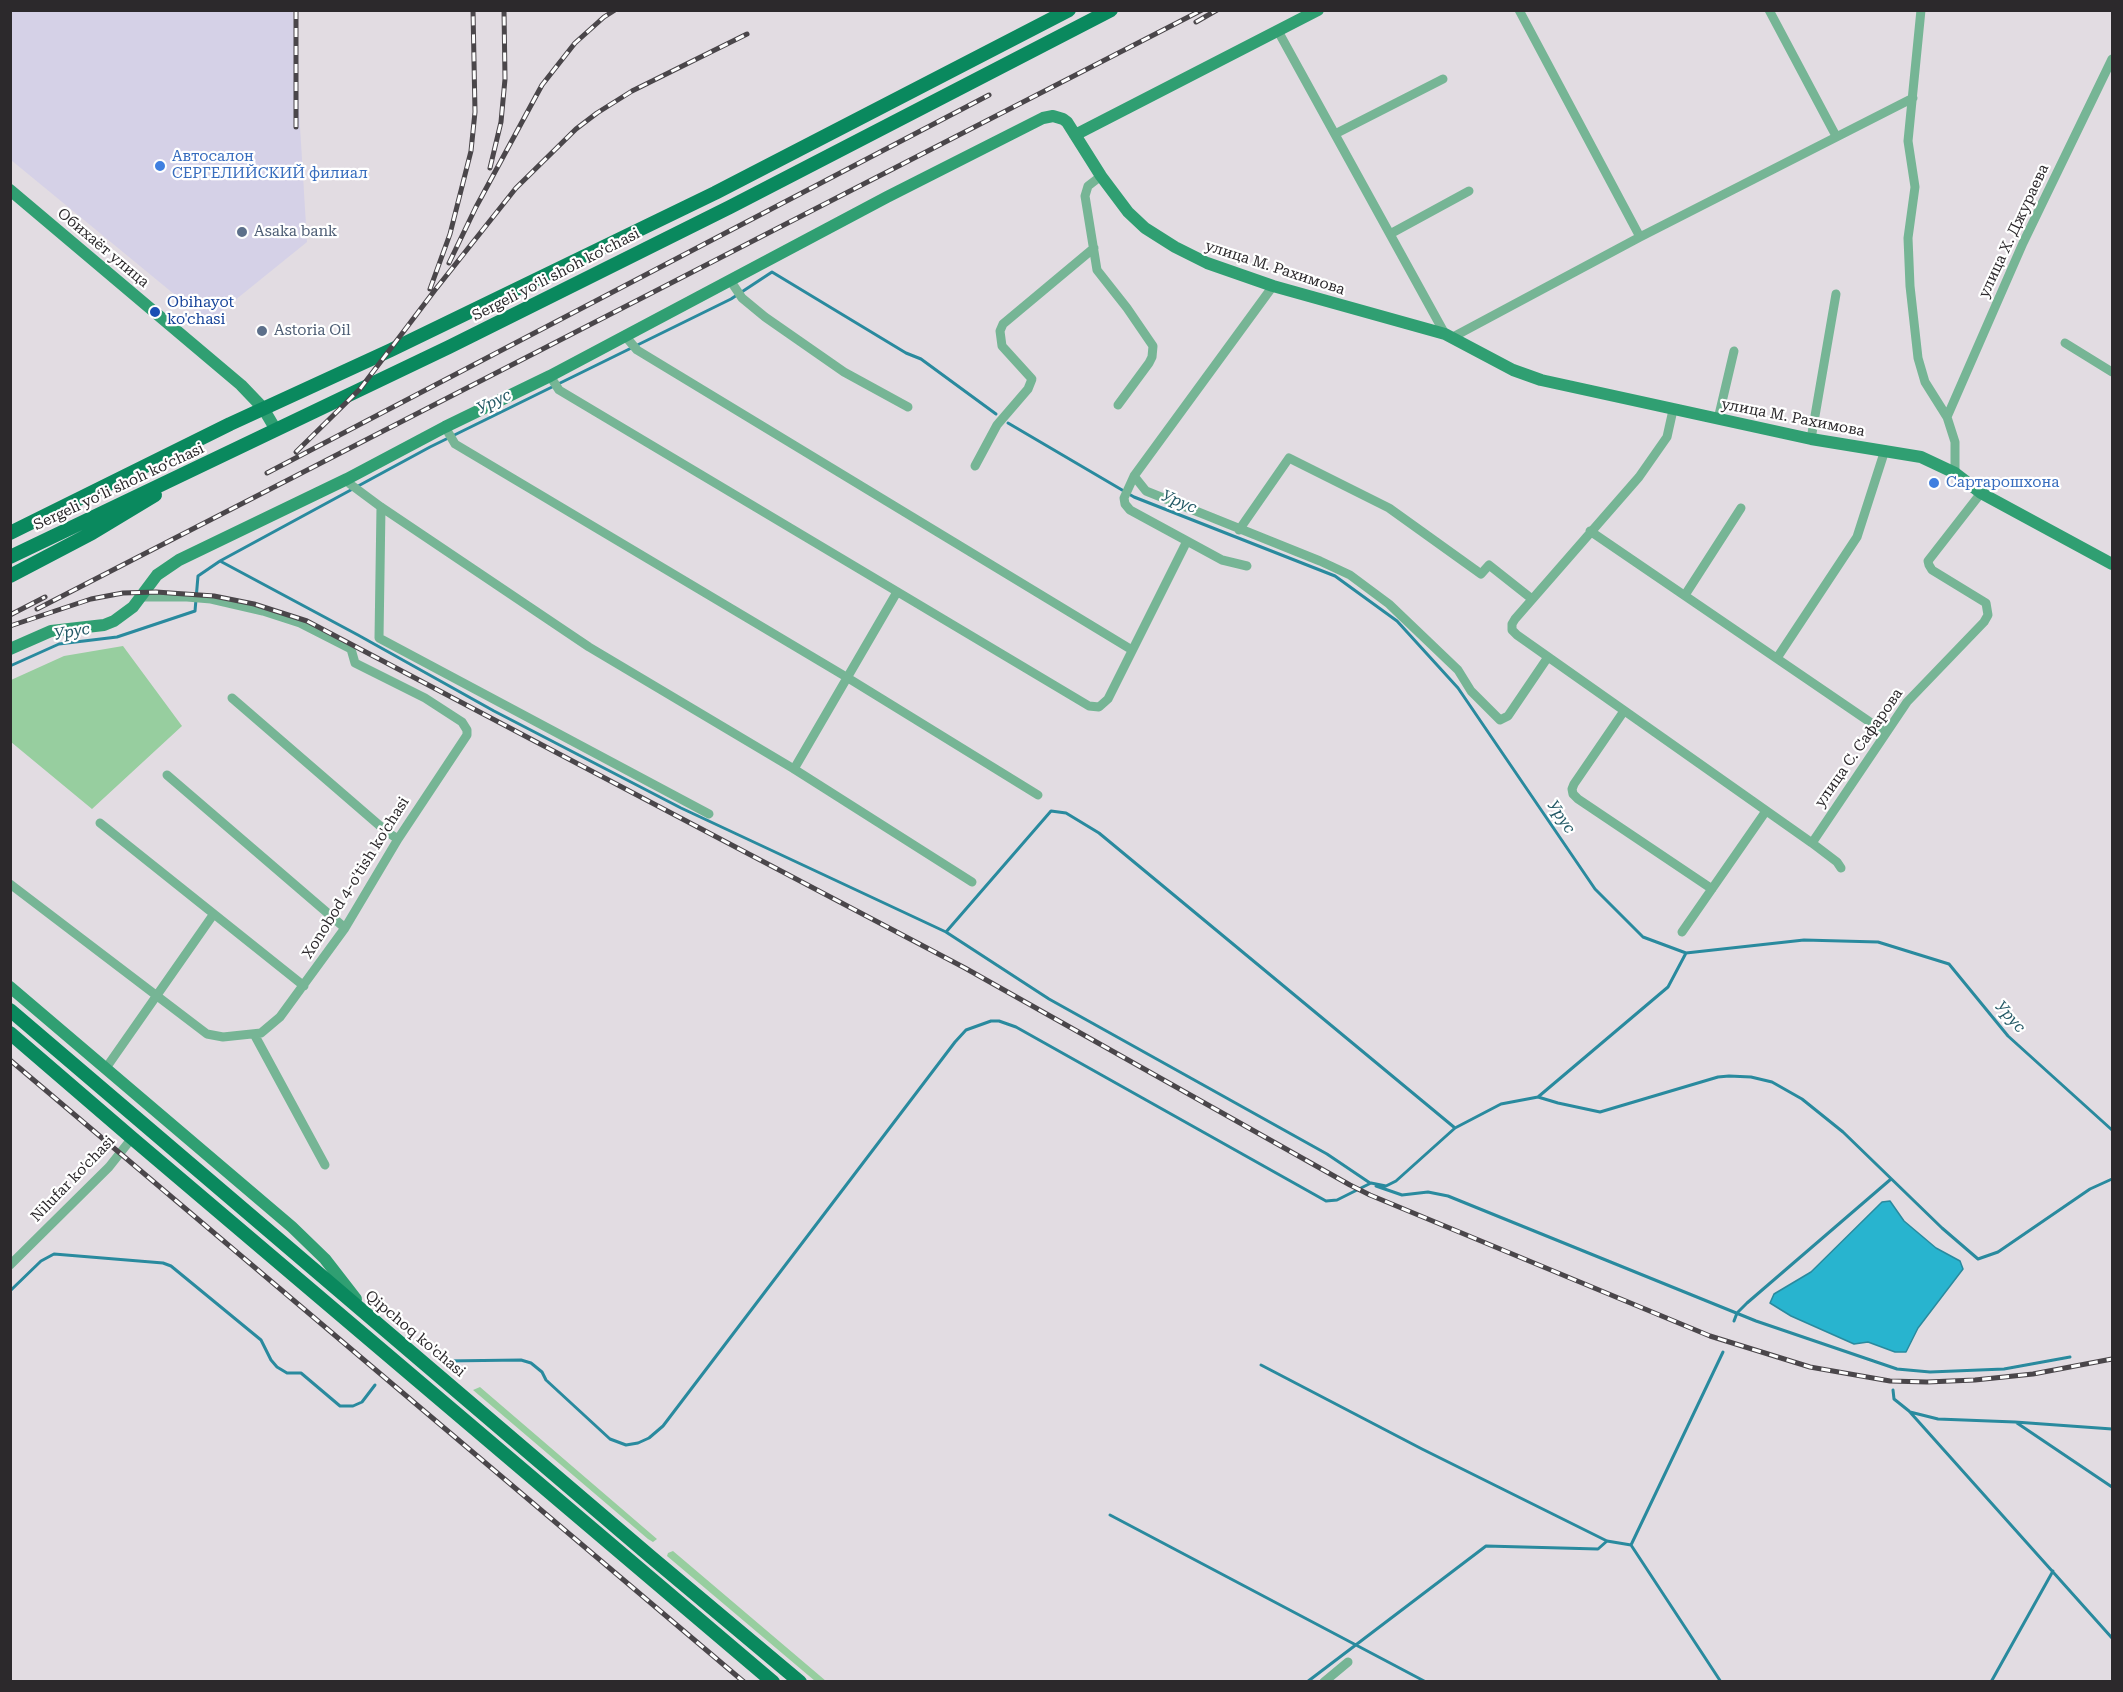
<!DOCTYPE html>
<html>
<head>
<meta charset="utf-8">
<style>
	body { margin:0 }
	#map { position:relative; width:2123px; height:1692px; overflow:hidden; background:#e2dce2; font-family:"Roboto Serif",serif }
	canvas { display:block }
	.frame { position:absolute; inset:0; border:12px solid #2c292c; pointer-events:none }
</style>
</head>
<body>
<div id="map">
<canvas width="2123" height="1692"></canvas>
<div class="frame"></div>
</div>
<script>
const g = document.querySelector('canvas').getContext('2d');
g.lineJoin = 'round';
function fill(path, color) {
  g.fillStyle = color;
  g.fill(path, 'evenodd');
}
function shape(rows) {
  const path = new Path2D();
  for (const r of rows) {
    path.moveTo(r[0], r[1]);
    for (let i = 2; i < r.length; i += 2) path.lineTo(r[i], r[i + 1]);
  }
  return path;
}
function stroke(path, color, width, dash) {
  g.strokeStyle = color;
  g.lineWidth = width;
  g.lineCap = dash ? 'butt' : 'round';
  g.setLineDash(dash || []);
  g.stroke(path);
}
function write(font, color, halo, rows, align = 'center') {
  g.font = font + ' "Roboto Serif",serif';
  g.lineWidth = 4.5;
  g.setLineDash([]);
  g.textBaseline = 'middle';
  g.strokeStyle = halo;
  g.fillStyle = color;
  for (const [text, x, y, turn = 0] of rows) {
    g.save();
    g.translate(x, y);
    g.rotate((+turn || 0) * Math.PI / 180);
    g.textAlign = isNaN(turn) ? turn : align;
    if (halo) g.strokeText(text, 0, 0);
    g.fillText(text, 0, 0);
    g.restore();
  }
}
fill(shape([
	[10,11,293,11,307,242,208,322,11,160]
]), '#d5d1e7');
fill(shape([
	[123,646,182,726,92,809,11,742,11,680,64,656],
	[480,1387,657,1539,653,1542,648,1539,473,1390],
	[673,1551,826,1681,815,1681,667,1556,668,1553]
]), '#97ce9f');
const water = shape([
	[1890,1201,1904,1221,1936,1248,1960,1261,1963,1269,1918,1328,1906,1352,1895,1352,1868,1342,1854,1344,1791,1316,1770,1303,1774,1294,1811,1272,1882,1202,1890,1201]
]);
fill(water, '#28b4cf');
stroke(water, '#298a9e', 1.5);
stroke(shape([
	[1008,423,1134,497,1335,576,1397,621,1458,688,1595,889,1643,937,1686,953,1804,940,1878,942,1949,964,2008,1036,2112,1130],
	[220,561,358,635,494,711,681,808,946,932,1049,999,1327,1154,1370,1183],
	[10,666,59,644,117,637,195,611,198,576,220,561,430,447,731,299,772,272,906,353,921,359,996,414],
	[946,932,1051,811,1066,813,1099,833,1455,1128],
	[1538,1097,1668,987,1686,953],
	[1376,1186,1402,1195,1428,1192,1448,1196,1756,1321,1897,1369,1930,1372,2004,1369,2070,1357],
	[10,1291,41,1261,54,1254,163,1263,171,1266,261,1340,271,1360,277,1367,287,1373,301,1373,340,1406,353,1406,362,1402,375,1385],
	[1734,1321,1737,1313,1747,1303,1891,1179],
	[445,1361,521,1360,531,1363,542,1372,546,1380,610,1439,626,1445,638,1443,649,1438,663,1426,955,1042,966,1030,991,1021,999,1021,1016,1027,1326,1201,1337,1200,1371,1183,1386,1186,1396,1181,1455,1128,1501,1104,1538,1097,1558,1103,1600,1112,1718,1077,1729,1076,1751,1077,1772,1082,1802,1099,1843,1132,1942,1228,1978,1259,1998,1252,2090,1189,2112,1179],
	[1261,1365,1422,1449,1607,1541,1631,1545,1721,1682],
	[1893,1390,1894,1399,1909,1411,2112,1638],
	[1910,1412,1938,1419,2015,1422,2112,1429],
	[2017,1423,2112,1487],
	[1110,1515,1426,1682],
	[1631,1545,1723,1352],
	[1307,1682,1486,1546,1598,1549,1607,1541],
	[1991,1682,2053,1571]
]), '#298a9e', 3);
stroke(shape([
	[1519,10,1640,237],
	[1769,10,1836,136],
	[1921,10,1908,141,1915,187,1908,238,1910,286,1918,358,1925,382,1947,417,1955,442,1955,473],
	[1278,31,1445,334],
	[1335,134,1443,79],
	[1101,176,1088,186,1085,196,1097,270,1127,308,1153,346,1152,357,1149,363,1118,405],
	[1390,234,1469,191],
	[730,280,742,298,765,317,844,372,908,407],
	[626,337,637,350,1132,650],
	[1453,337,1640,237,1913,98],
	[2065,343,2112,372],
	[550,376,559,390,1089,706,1099,707,1108,699,1187,541],
	[1673,410,1667,437,1639,477,1515,619,1512,624,1512,630,1517,635,1812,843,1837,862,1841,868],
	[1947,417,2023,243,2112,59],
	[1718,419,1734,351],
	[445,427,455,444,848,678,1038,795],
	[1811,439,1836,294],
	[975,466,997,425,1028,389,1032,379,1002,346,1000,331,1003,324,1094,248],
	[1134,476,1146,491,1320,561,1350,575,1389,604,1458,670,1471,691,1500,720,1508,716,1548,657],
	[347,479,350,484,381,507,589,647,794,769,972,882],
	[381,507,379,638,709,814],
	[1239,530,1289,458,1389,508,1481,574,1489,565,1532,599],
	[1590,531,1886,733],
	[1247,566,1222,560,1130,510,1125,504,1124,498,1134,476,1273,286],
	[1685,595,1741,508],
	[1777,658,1857,537,1885,450],
	[232,698,387,832,398,839],
	[1624,711,1574,784,1572,789,1573,794,1578,799,1712,889],
	[794,769,897,592],
	[167,775,345,928],
	[100,823,304,986],
	[1812,843,1907,702,1984,622,1988,615,1986,603,1932,570,1929,565,1928,561,1981,493],
	[10,884,207,1034,223,1037,261,1033,280,1017,345,928,398,839,467,735,467,730,462,722,425,698,355,663,351,649,300,623,263,611,211,599,187,597,141,597],
	[1682,932,1766,811],
	[254,1034,325,1165],
	[106,1068,213,915],
	[10,1265,109,1167,132,1138],
	[1324,1682,1348,1662]
]), '#76b595', 9);
stroke(shape([
	[1075,135,1318,10],
	[10,190,241,385,263,408,276,430],
	[10,649,51,631,104,625,114,621,133,607,157,575,179,560,347,479,445,427,550,376,887,197,1043,118,1053,116,1063,119,1067,122,1101,176,1128,212,1145,228,1175,247,1207,263,1273,286,1445,334,1513,370,1541,380,1811,439,1921,457,1955,473,1981,493,2112,564],
	[10,987,292,1227,325,1259,356,1299]
]), '#309f72', 12);
stroke(shape([
	[10,533,230,424,391,350,715,193,1069,10],
	[10,557,449,347,730,207,1111,10],
	[10,576,92,533,155,495],
	[10,1010,651,1557,800,1682],
	[10,1033,132,1138,773,1682]
]), '#0a895e', 14);
const rail = shape([
	[1196,22,1217,10],
	[296,127,296,10],
	[490,168,501,122,505,79,504,10],
	[449,263,476,207,542,85,575,43,604,17,615,10],
	[430,289,450,234,471,151,475,112,473,10],
	[296,452,360,389,435,290,516,188,576,129,597,113,632,91,747,34],
	[267,473,989,95],
	[37,609,1202,10],
	[10,615,45,597],
	[10,626,91,599,123,593,156,592,214,596,254,604,307,621,965,968,1350,1185,1370,1195,1710,1336,1810,1367,1890,1381,1927,1382,1975,1380,2033,1374,2112,1359],
	[10,1060,744,1682]
]);
stroke(rail, '#4a464a', 5);
stroke(rail, '#fff', 3, [9]);
for (const [x, y, r, color] of [
	[160,166,6,"#3f7fe0"],
	[242,232,6,"#5c6f8a"],
	[155,312,6,"#1a4fb4"],
	[262,331,6,"#5c6f8a"],
	[1934,483,6,"#3f7fe0"]
]) {
  const dot = new Path2D();
  dot.arc(x, y, r, 0, 2 * Math.PI);
  g.fillStyle = color;
  g.fill(dot);
  stroke(dot, '#fff', 2);
}
write('15px', '#366cbe', '#fff', [
	["Автосалон",172,157],
	["СЕРГЕЛИЙСКИЙ филиал",172,174],
	["Сартарошхона",1946,483]
], 'left');
write('15px', '#2c292c', '#fff', [
	["улица Х. Джураева",2014,231,-65],
	["Обихаёт улица",103,248,40],
	["улица М. Рахимова",1275,268,18],
	["Sergeli yo‘li shoh ko‘chasi",556,275,-27],
	["улица М. Рахимова",1793,418,11],
	["Sergeli yo‘li shoh ko‘chasi",119,487,-25],
	["улица С. Сафарова",1859,748,-55],
	["Xonobod 4-o'tish ko'chasi",356,878,-58],
	["Nilufar ko'chasi",73,1179,-46],
	["Qipchoq ko'chasi",415,1334,40]
]);
write('15px', '#4e5e75', '#fff', [
	["Asaka bank",254,232],
	["Astoria Oil",274,331]
], 'left');
write('15px', '#164399', '#fff', [
	["Obihayot",167,303],
	["ko'chasi",167,320]
], 'left');
write('italic 16px', '#245966', '#fff', [
	["Урус",494,402,-26],
	["Урус",1179,502,22],
	["Урус",72,632,-10],
	["Урус",1561,817,56],
	["Урус",2010,1017,48]
]);
</script>
</body>
</html>
